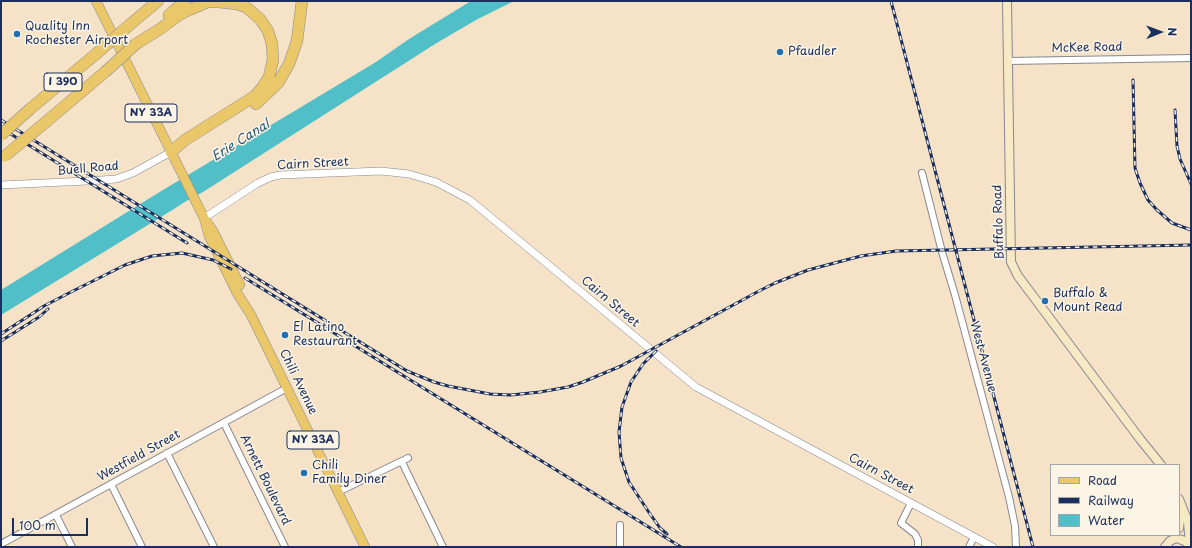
<!DOCTYPE html>
<html>
<head>
<meta charset="utf-8">
<style>
	body { margin:0 }
	#map { position:relative; width:1192px; height:548px; overflow:hidden; background:#f5e2c7; font-family:"Playpen Sans",sans-serif }
	canvas { display:block }
	.frame { position:absolute; inset:0; border:2px solid #1b2f5e; pointer-events:none }
	.legend { position:absolute; left:1050px; top:464px; width:130px; height:72px; box-sizing:border-box; background:#fcf5e5; border:1px solid #a2a6af; margin:0; padding:5px 7px; list-style:none; font-size:12px; color:#1b2f5e }
	.legend li { display:flex; align-items:center; gap:8px; height:20px }
	.legend b { width:20px; border:1px solid #a2a6af }
	.north { position:absolute; left:1140px; top:12px; width:40px; height:40px; -webkit-text-stroke:3px #fcf5e5; paint-order:stroke; rotate:89deg; font-size:11px; font-weight:700; line-height:16px; text-align:center; color:#1b2f5e }
	.north::after { content:''; display:block; margin:auto; width:14px; height:18px; background:#1b2f5e; clip-path:polygon(50% 0,100% 100%,50% 72%,0 100%) }
	.scale { position:absolute; left:12px; top:518px; width:76px; height:18px; box-sizing:border-box; border:2px solid #1b2f5e; border-top:0; padding-left:5px; font-size:12px; line-height:14px; white-space:nowrap; color:#1b2f5e; -webkit-text-stroke:3px #fcf5e5; paint-order:stroke }
</style>
</head>
<body>
<div id="map">
<canvas width="1192" height="548"></canvas>
<div class="frame"></div>
<ul class="legend">
<li><b style="height:5px;background:#eac769"></b>Road</li>
<li><b style="height:5px;background:#1b2f5e"></b>Railway</li>
<li><b style="height:11px;background:#51bfc8"></b>Water</li>
</ul>
<div class="north">N</div>
<div class="scale">100 m</div>
</div>
<script>
const g = document.querySelector('canvas').getContext('2d');
g.lineJoin = 'round';
function fill(path, color) {
  g.fillStyle = color;
  g.fill(path, 'evenodd');
}
function shape(rows) {
  const path = new Path2D();
  for (const r of rows) {
    path.moveTo(r[0], r[1]);
    for (let i = 2; i < r.length; i += 2) path.lineTo(r[i], r[i + 1]);
  }
  return path;
}
function stroke(path, color, width, dash) {
  g.strokeStyle = color;
  g.lineWidth = width;
  g.lineCap = dash ? 'butt' : 'round';
  g.setLineDash(dash || []);
  g.stroke(path);
}
function write(font, color, halo, rows, align = 'center') {
  g.font = font + ' "Playpen Sans",sans-serif';
  g.lineWidth = 3;
  g.setLineDash([]);
  g.textBaseline = 'middle';
  g.strokeStyle = halo;
  g.fillStyle = color;
  for (const [text, x, y, turn = 0] of rows) {
    g.save();
    g.translate(x, y);
    g.rotate((+turn || 0) * Math.PI / 180);
    g.textAlign = isNaN(turn) ? turn : align;
    if (halo) g.strokeText(text, 0, 0);
    g.fillText(text, 0, 0);
    g.restore();
  }
}
fill(shape([
	[471,1,514,1,476,20,435,44,203,192,183,203,174,209,1,315,1,290,158,193,376,62,409,39]
]), '#51bfc8');
const minor = shape([
	[1008,61,1191,58],
	[922,173,942,252,955,295,1009,497,1015,526,1016,547],
	[224,423,285,547],
	[167,453,214,547],
	[402,462,443,547],
	[111,484,142,547],
	[338,492,408,458],
	[911,503,901,523,915,534,918,540,918,547],
	[56,515,72,547],
	[620,525,620,547],
	[1,544,287,388],
	[969,547,974,537]
]);
const tertiary = shape([
	[1,185,87,181,116,179,133,173,171,152],
	[204,218,258,183,271,177,280,175,381,171,409,174,436,182,470,200,696,387,993,547]
]);
const secondary = shape([
	[1007,1,1011,262,1018,276,1140,439,1161,465],
	[1179,499,1188,522,1190,546],
	[1179,528,1180,519,1179,504],
	[1165,547,1170,541,1176,538,1185,541,1191,547]
]);
const primary = shape([
	[96,1,204,218,213,231,240,285],
	[204,218,209,236,237,293,251,315,365,547]
]);
const motorway = shape([
	[169,15,185,1],
	[127,27,158,1],
	[136,44,160,29,179,15,189,10,208,2,219,2,237,4,246,7,260,19,268,31,272,44,273,60,269,77,262,88,255,96,185,140,171,152],
	[256,104,278,83,289,64,297,41,302,1],
	[30,109,96,54],
	[47,121,105,72]
]);
stroke(minor, '#888892', 8);
stroke(tertiary, '#888892', 8);
stroke(secondary, '#888892', 10);
stroke(primary, '#888892', 10);
stroke(motorway, '#888892', 12);
stroke(minor, '#fff', 6);
stroke(tertiary, '#fff', 7);
stroke(secondary, '#f7e9c3', 8);
stroke(primary, '#eac769', 9);
stroke(motorway, '#eac769', 11);
const rail = shape([
	[891,1,1033,547],
	[1133,80,1135,168,1140,183,1148,200,1157,210,1172,223,1191,230],
	[1175,110,1177,146,1180,159,1191,184],
	[1,120,407,371,434,382,448,386,490,394,511,395,540,392,568,387,583,382,621,366,759,291,775,283,808,270,861,256,896,251,1191,245],
	[1,128,187,243],
	[245,278,681,547],
	[1,334,44,306,69,293,125,265,152,256,182,253,213,260,231,269],
	[1,341,39,317,48,309],
	[656,351,643,364,631,382,622,407,619,432,621,458,629,482,648,511,660,528,667,534]
]);
stroke(rail, '#1b2f5e', 3);
stroke(rail, '#fcf5e5', 1.5, [4.5]);
const motorwayBridge = shape([
	[96,54,127,27],
	[105,72,136,44],
	[1,135,30,109],
	[5,156,47,121]
]);
stroke(motorwayBridge, '#888892', 12, []);
stroke(motorwayBridge, '#eac769', 11);
for (const [x, y, r, color] of [
	[17,34,4,"#1f6fb2"],
	[780,52,4,"#1f6fb2"],
	[1045,301,4,"#1f6fb2"],
	[285,335,4,"#1f6fb2"],
	[304,473,4,"#1f6fb2"]
]) {
  const dot = new Path2D();
  dot.arc(x, y, r, 0, 2 * Math.PI);
  g.fillStyle = color;
  g.fill(dot);
  stroke(dot, '#fcf5e5', 1.5);
}
for (const [x, y, w] of [
	[63,82,38],
	[151,113,52],
	[313,440,52]
]) {
  const box = new Path2D();
  box.roundRect(x - w / 2, y - 9, w, 18, 3);
  g.fillStyle = '#fcf5e5';
  g.fill(box);
  stroke(box, '#1b2f5e', 1);
}
write('bold 11px', '#1b2f5e', null, [
	["I 390",63,82],
	["NY 33A",151,113],
	["NY 33A",313,440]
]);
write('12px', '#1b2f5e', '#fcf5e5', [
	["Quality Inn",25,27],
	["Rochester Airport",25,41],
	["Pfaudler",788,52],
	["Buffalo &",1053,294],
	["Mount Read",1053,308],
	["El Latino",293,328],
	["Restaurant",293,342],
	["Chili",312,466],
	["Family Diner",312,480]
], 'left');
write('12px', '#1b2f5e', '#fcf5e5', [
	["McKee Road",1087,48,-1],
	["Cairn Street",313,164,-3],
	["Buell Road",88,169,-5],
	["Buffalo Road",999,222,-92],
	["Cairn Street",610,302,40],
	["West Avenue",983,357,75],
	["Chili Avenue",298,382,64],
	["Westfield Street",139,456,-29],
	["Cairn Street",881,474,28],
	["Arnett Boulevard",265,480,64]
]);
write('italic 13px', '#2b5a7e', '#fcf5e5', [
	["Erie Canal",241,141,-32]
]);
</script>
</body>
</html>
